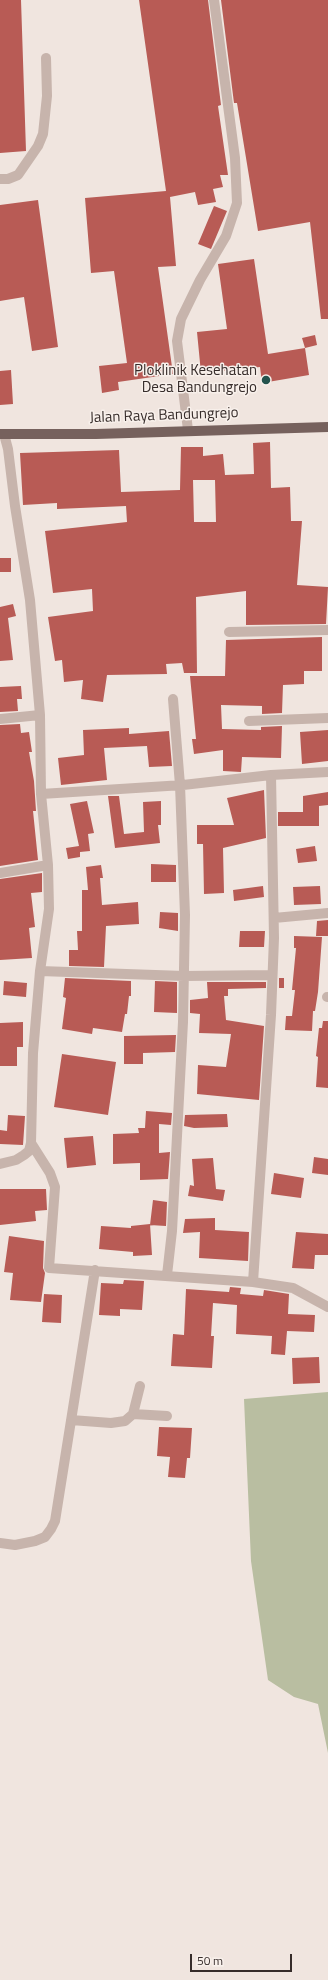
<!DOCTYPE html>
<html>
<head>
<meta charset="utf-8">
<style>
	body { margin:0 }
	#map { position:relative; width:328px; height:1980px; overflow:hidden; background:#f0e5df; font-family:"Titillium Web",sans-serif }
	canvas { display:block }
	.scale { position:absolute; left:190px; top:1954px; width:102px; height:18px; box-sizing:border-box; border:2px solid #362c2a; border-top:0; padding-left:5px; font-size:12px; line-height:14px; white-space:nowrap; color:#362c2a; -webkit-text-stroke:3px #f8f0eb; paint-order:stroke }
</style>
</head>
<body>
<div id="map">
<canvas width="328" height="1980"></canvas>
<div class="scale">50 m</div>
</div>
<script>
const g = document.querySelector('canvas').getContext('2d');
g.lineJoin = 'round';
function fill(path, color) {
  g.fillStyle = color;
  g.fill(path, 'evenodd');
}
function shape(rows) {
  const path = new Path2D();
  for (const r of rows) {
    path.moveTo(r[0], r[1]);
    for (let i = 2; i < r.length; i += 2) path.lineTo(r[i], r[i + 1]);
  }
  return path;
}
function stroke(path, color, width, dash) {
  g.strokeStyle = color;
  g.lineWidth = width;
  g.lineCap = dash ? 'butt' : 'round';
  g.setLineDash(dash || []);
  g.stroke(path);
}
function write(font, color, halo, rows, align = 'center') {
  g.font = font + ' "Titillium Web",sans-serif';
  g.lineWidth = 3;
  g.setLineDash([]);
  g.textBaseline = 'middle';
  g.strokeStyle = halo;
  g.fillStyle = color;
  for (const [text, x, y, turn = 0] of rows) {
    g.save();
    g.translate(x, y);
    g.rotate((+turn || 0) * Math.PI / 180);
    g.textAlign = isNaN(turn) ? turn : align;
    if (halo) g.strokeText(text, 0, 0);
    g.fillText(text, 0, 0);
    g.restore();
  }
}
fill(shape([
	[328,1392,328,1753,318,1704,294,1697,268,1680,251,1561,244,1399]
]), '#b9bea1');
fill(shape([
	[0,0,21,0,26,151,0,153],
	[139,0,208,0,221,105,218,106,228,175,220,175,223,187,213,189,216,202,198,205,195,192,170,197,176,266,158,267,173,374,118,382,119,390,102,393,99,366,127,363,114,271,91,273,85,198,166,191],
	[221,0,328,0,328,319,321,319,310,222,258,231,237,103,234,103],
	[38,200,58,347,32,351,24,297,0,301,0,205],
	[214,206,227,211,211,249,198,244],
	[254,259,268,354,305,348,309,375,262,383,260,367,201,373,197,332,227,329,218,264],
	[315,335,317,345,305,348,302,338],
	[11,370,13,404,0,405,0,371],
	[270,442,271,488,290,487,291,521,302,521,297,585,328,587,326,624,246,625,246,591,196,597,197,673,184,673,182,663,166,664,167,674,107,675,103,702,81,699,83,680,64,682,62,660,55,661,48,617,93,611,92,589,53,593,45,531,127,522,126,506,57,509,57,503,23,505,20,453,119,450,121,492,180,490,181,447,203,447,203,456,223,454,225,475,254,474,253,443],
	[193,480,215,480,216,522,194,522],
	[0,558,11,558,11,572,0,572],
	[13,604,16,616,8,618,13,660,0,661,0,607],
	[322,637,322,671,304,671,304,684,283,685,282,713,262,714,262,706,221,705,222,729,261,730,261,727,282,726,281,758,242,757,241,772,223,771,223,750,194,754,192,739,196,739,190,676,225,676,226,640],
	[21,686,22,699,17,699,18,711,0,712,0,687],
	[20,724,21,733,29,732,32,752,29,752,34,781,36,811,33,811,38,860,0,866,0,725],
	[129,728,129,734,169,731,172,766,149,767,147,746,104,748,107,780,61,785,58,758,84,755,83,730],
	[328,730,328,761,302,764,300,732],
	[264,790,266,838,223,848,224,893,204,894,203,844,197,844,197,825,234,825,227,798],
	[328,792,328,805,319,806,319,826,278,826,278,812,303,812,303,796],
	[108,796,119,796,124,834,144,832,143,802,161,801,161,825,158,825,160,843,115,848],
	[87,801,94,833,88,834,90,851,80,852,80,850,80,857,68,859,66,848,79,846,70,804],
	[315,846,317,861,298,863,296,849],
	[151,864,176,865,176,882,151,882],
	[101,865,103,878,100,878,102,905,138,902,139,924,106,926,104,967,69,966,69,950,78,950,77,931,82,931,82,890,88,890,86,867],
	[42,873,42,892,31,893,35,927,29,928,32,958,0,960,0,879],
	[263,886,264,897,234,901,233,890],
	[320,886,321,904,294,905,293,887],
	[160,912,178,913,178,931,159,928],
	[328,920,328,936,316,936,317,921],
	[240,931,265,931,264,947,239,947],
	[294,936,322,937,318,992,315,1011,313,1011,312,1031,285,1030,286,1016,292,1016,295,990,292,990,296,948,294,948],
	[65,978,131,981,131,996,129,996,127,1014,125,1014,122,1032,93,1028,92,1034,62,1029,66,998,63,997],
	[279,978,284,978,284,988,279,988],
	[4,981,27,983,26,997,3,995],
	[155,981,177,982,177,1013,154,1012],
	[207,982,266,982,266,988,228,989,228,996,224,996,226,1020,264,1026,259,1100,197,1094,198,1065,226,1067,231,1034,199,1033,200,1014,190,1013,190,1000,208,998],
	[323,1021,328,1021,328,1088,316,1087,318,1057,316,1056,319,1028,322,1028],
	[23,1022,23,1047,17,1047,17,1066,0,1066,0,1023],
	[176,1035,175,1052,143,1053,143,1064,124,1064,124,1036],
	[62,1054,116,1062,108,1115,54,1107],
	[146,1111,172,1113,171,1125,159,1124,159,1153,170,1152,168,1179,140,1180,140,1163,113,1164,113,1134,139,1133,138,1128,145,1128],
	[227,1114,228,1127,194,1128,184,1126,185,1115],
	[8,1115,25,1116,23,1145,0,1144,0,1130,7,1131],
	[93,1136,96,1165,67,1168,64,1138],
	[314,1157,328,1159,328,1175,312,1173],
	[213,1158,216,1189,225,1190,223,1201,188,1196,190,1185,194,1186,192,1159],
	[274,1173,304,1178,301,1198,271,1194],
	[0,1189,46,1189,47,1210,35,1211,36,1221,0,1225],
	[153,1200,167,1202,166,1226,150,1225],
	[215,1218,215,1230,249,1232,248,1261,199,1258,200,1232,183,1233,185,1219],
	[150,1224,152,1255,133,1256,133,1252,99,1249,101,1226,131,1228,131,1226],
	[296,1232,328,1234,328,1255,315,1255,314,1269,292,1268],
	[9,1236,44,1241,43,1268,45,1273,41,1302,10,1300,13,1273,4,1272],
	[124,1280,144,1281,142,1310,120,1309,120,1316,99,1315,101,1283,123,1284],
	[230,1287,241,1288,240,1294,263,1296,264,1290,289,1294,288,1314,315,1315,314,1332,287,1331,285,1355,271,1354,272,1336,236,1334,237,1305,213,1303,211,1336,214,1336,212,1368,171,1366,173,1334,184,1335,186,1289,229,1292],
	[44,1294,62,1295,61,1323,42,1322],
	[319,1357,320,1383,293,1384,292,1358],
	[159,1427,192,1428,190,1458,187,1458,185,1478,168,1477,170,1457,157,1456]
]), '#b85b55');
stroke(shape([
	[0,179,8,179,18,175,38,146,43,134,47,96,46,58],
	[188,430,177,341,181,319,200,280,226,236,237,203,235,158,214,0],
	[4,434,8,449,15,506,30,600,40,715,41,794,48,865,49,909,40,971,33,1053,31,1143,50,1173,55,1187,49,1268,253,1282,293,1288,328,1307],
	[229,632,328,630],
	[0,719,40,715],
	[249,721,328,718],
	[41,794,183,785,271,775,328,772],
	[0,873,48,865],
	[274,918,328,913],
	[40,971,184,976,272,975],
	[327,997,328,997],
	[0,1164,16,1160,24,1155,29,1151,31,1143],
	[167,1275,172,1231,183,1022,185,915,180,785,173,699],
	[253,1282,271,1015,274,938,271,775],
	[133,1414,167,1416],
	[71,1420,111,1423,125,1421,133,1414,140,1386],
	[0,1543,15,1545,35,1541,45,1537,51,1529,55,1521,95,1270]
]), '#c7b4ac', 10);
stroke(shape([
	[0,434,96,434,328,427]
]), '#76615d', 10);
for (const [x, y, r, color] of [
	[266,380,5,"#24534d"]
]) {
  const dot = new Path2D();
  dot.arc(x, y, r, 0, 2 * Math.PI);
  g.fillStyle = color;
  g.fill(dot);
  stroke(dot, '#f8f0eb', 1.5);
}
write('15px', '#362c2a', '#f8f0eb', [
	["Ploklinik Kesehatan",257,371],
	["Desa Bandungrejo",257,388]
], 'right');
write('15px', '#362c2a', '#f8f0eb', [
	["Jalan Raya Bandungrejo",164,416,-2]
]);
</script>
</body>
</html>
